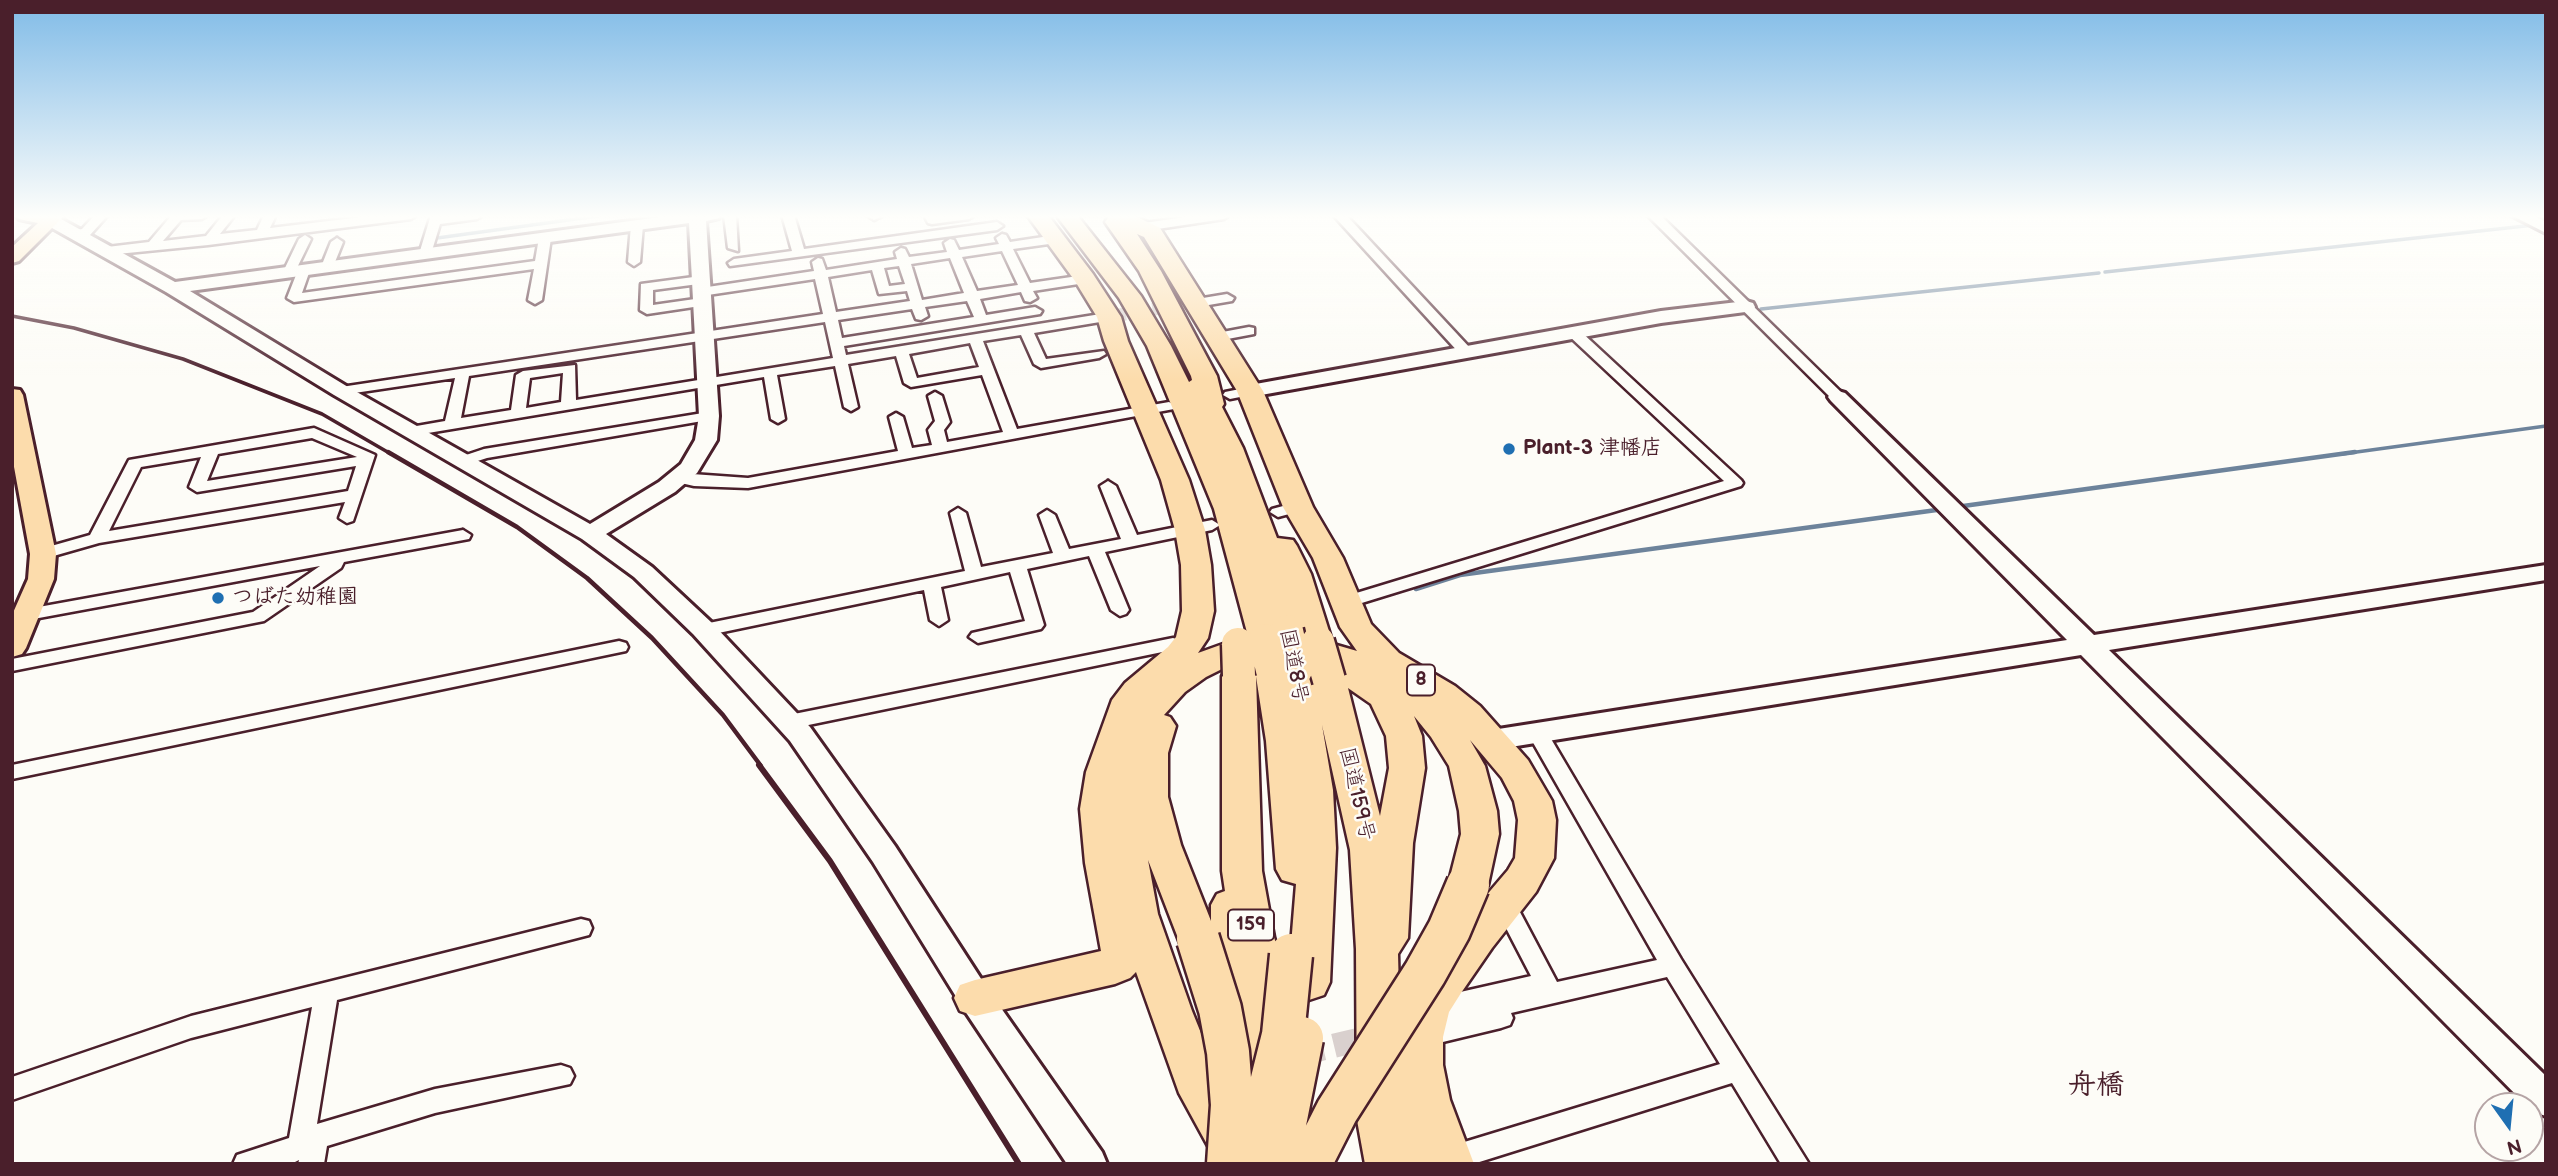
<!DOCTYPE html>
<html>
<head>
<meta charset="utf-8">
<style>
	body { margin:0 }
	#map { position:relative; width:2558px; height:1176px; overflow:hidden; background:#fdfcf7; font-family:"Balsamiq Sans",sans-serif }
	canvas { display:block }
	.frame { position:absolute; inset:0; border:14px solid #4a1f2b; pointer-events:none }
	.north { position:absolute; left:2474px; top:1092px; width:70px; height:70px; box-sizing:border-box; background:#fdfcf7; border:2px solid #b5a4a5; border-radius:50%; rotate:165deg; font-size:19px; font-weight:700; line-height:28px; text-align:center; color:#4a1f2b }
	.north::after { content:''; display:block; margin:auto; width:24px; height:32px; background:#1f6fb2; clip-path:polygon(50% 0,100% 100%,50% 72%,0 100%) }
</style>
</head>
<body>
<div id="map">
<canvas width="2558" height="1176"></canvas>
<div class="frame"></div>
<div class="north">N</div>
</div>
<script>
const g = document.querySelector('canvas').getContext('2d');
g.lineJoin = 'round';
function shape(rows) {
  const path = new Path2D();
  for (const r of rows) {
    path.moveTo(r[0], r[1]);
    for (let i = 2; i < r.length; i += 2) path.lineTo(r[i], r[i + 1]);
  }
  return path;
}
function stroke(path, color, width, dash) {
  g.strokeStyle = color;
  g.lineWidth = width;
  g.lineCap = dash ? 'butt' : 'round';
  g.setLineDash(dash || []);
  g.stroke(path);
}
function fill(path, color) {
  g.fillStyle = color;
  g.fill(path, 'evenodd');
}
function write(font, color, halo, rows, align = 'center') {
  g.font = font + ' "Balsamiq Sans","Klee One",sans-serif';
  g.lineWidth = 5;
  g.setLineDash([]);
  g.textBaseline = 'middle';
  g.strokeStyle = halo;
  g.fillStyle = color;
  for (const [text, x, y, turn = 0] of rows) {
    g.save();
    g.translate(x, y);
    g.rotate((+turn || 0) * Math.PI / 180);
    g.textAlign = isNaN(turn) ? turn : align;
    if (halo) g.strokeText(text, 0, 0);
    g.fillText(text, 0, 0);
    g.restore();
  }
}
stroke(shape([
	[437,238,605,215],
	[2105,272,2534,225],
	[1761,309,2099,273],
	[2342,454,2546,426]
]), '#6d839b', 3.5);
stroke(shape([
	[1956,507,2355,452],
	[1416,589,1460,575,1944,509]
]), '#6d839b', 4.5);
stroke(shape([
	[1113,316,1184,304]
]), '#d9d0ce', 13, [13, 7]);
stroke(shape([
	[1300,1054,1378,1035]
]), '#d9d0ce', 24, [24, 11]);
const street = shape([
	[95,215,108,215,90,235,73,237,73,231,82,229,95,215],
	[172,215,208,215,202,219,181,220,163,241,206,236,223,215,235,215,220,234,257,230,264,215,276,215,270,228,379,215,417,215,411,219,208,245,107,255,101,251,107,247,149,242,172,215],
	[431,215,442,216,483,215,477,219,440,224,431,254,425,258,419,254,431,215],
	[724,215,736,215,738,251,728,248,724,215],
	[782,215,794,215,804,249,997,222,1003,226,997,230,730,266,728,263,734,259,792,251,782,215],
	[884,215,874,220,868,216,869,215,884,215],
	[924,215,936,216,975,215,969,219,932,224,928,223,924,215],
	[1199,215,1230,215,1224,219,1144,231,1138,227,1144,223,1199,215],
	[1333,215,1346,215,1471,349,1471,355,1461,355,1333,215],
	[1647,215,1660,215,1843,394,1845,397,1843,400,1833,400,1647,215],
	[637,221,643,225,640,262,634,266,628,262,631,225,637,221],
	[545,234,551,238,542,300,535,304,528,300,534,269,294,302,287,298,298,270,304,266,310,270,302,293,535,261,539,238,545,234],
	[1002,234,1006,235,1010,242,1056,235,1062,239,1056,243,1013,249,1030,283,1085,275,1091,279,1085,283,1033,291,1037,298,1030,302,1025,301,1021,292,980,299,986,315,1035,307,1042,311,1040,314,844,346,846,355,1113,312,1120,316,1118,319,1034,333,1046,359,1104,351,1106,354,1099,358,1041,368,1034,364,1021,335,983,341,1017,429,1169,402,1176,406,1174,409,748,488,694,486,672,481,670,478,678,473,748,478,898,451,889,417,896,413,903,417,912,448,932,445,928,430,935,421,928,396,935,392,942,396,950,422,944,430,947,442,1003,432,982,375,911,387,904,383,896,356,848,364,858,407,851,411,844,407,835,366,777,375,785,419,778,423,771,419,764,377,410,436,402,431,405,428,445,421,455,378,341,395,334,391,341,387,823,314,815,279,701,296,695,292,701,288,814,271,812,262,818,258,822,259,826,270,897,259,895,252,901,248,905,249,909,257,947,252,944,243,950,239,954,240,959,250,999,244,996,238,1002,234],
	[1002,251,1018,285,977,291,962,257,1002,251],
	[950,258,964,293,922,300,911,264,950,258],
	[899,266,905,284,889,286,884,268,899,266],
	[872,270,879,294,907,291,910,301,836,312,828,277,872,270],
	[967,301,974,317,842,338,838,320,912,309,916,319,921,320,928,316,925,307,967,301],
	[825,322,833,358,576,400,575,365,523,371,516,375,511,410,461,418,469,376,825,322],
	[970,343,979,367,917,378,909,354,970,343],
	[563,373,561,402,526,408,530,378,563,373],
	[305,235,311,239,295,272,289,276,285,275,283,272,299,239,305,235],
	[337,238,343,242,333,267,327,271,323,270,321,267,331,242,337,238],
	[701,276,707,280,706,283,653,290,653,305,702,298,707,299,707,305,647,314,640,310,641,284,701,276],
	[1227,294,1234,298,1232,301,1197,307,1190,303,1197,299,1227,294],
	[1249,327,1254,328,1254,334,1217,341,1210,337,1212,334,1249,327],
	[1573,328,1578,329,1741,480,1743,483,1741,486,1352,606,1340,606,1337,602,1340,598,1724,481,1568,335,1568,329,1573,328],
	[1250,387,1255,388,1257,391,1255,394,1230,399,1223,395,1225,392,1250,387],
	[709,412,716,416,714,419,487,458,462,466,454,461,457,458,484,449,709,412],
	[314,428,375,455,353,521,347,523,339,518,345,502,99,543,43,559,35,554,37,550,90,535,129,460,314,428],
	[312,438,357,457,207,481,218,454,312,438],
	[201,457,189,487,197,492,356,466,348,491,109,531,141,467,201,457],
	[1108,481,1116,486,1137,535,1212,520,1220,525,1212,530,1105,552,1129,610,1126,614,1120,616,1111,610,1089,556,1027,569,1044,625,1041,629,978,643,969,637,972,633,1025,621,1010,572,941,587,948,620,939,626,930,620,924,590,704,636,695,630,704,624,965,571,950,513,958,508,966,513,981,567,1053,553,1039,515,1047,510,1055,515,1069,549,1121,539,1100,486,1108,481],
	[1298,502,1304,504,1306,507,1304,510,1278,517,1270,512,1272,509,1298,502],
	[463,530,471,535,469,539,344,562,341,568,264,621,12,671,12,659,253,612,320,566,28,620,19,614,22,610,463,530],
	[1173,638,1192,644,1194,648,1192,652,1185,654,1172,650,789,729,782,727,779,722,782,717,789,715,1173,638],
	[619,641,626,643,628,647,626,651,12,779,12,765,619,641],
	[1537,725,1544,727,1681,959,1809,1164,1781,1164,1732,1083,1473,1164,1437,1164,1435,1159,1439,1150,1448,1147,1720,1064,1667,977,1511,1013,1513,1018,1510,1025,1501,1028,1422,1047,1413,1044,1410,1036,1413,1028,1446,1020,1444,1015,1433,1017,1425,1014,1421,1007,1425,1000,1531,976,1493,903,1496,897,1504,894,1512,897,1557,982,1657,960,1527,732,1530,727,1537,725],
	[581,919,589,921,592,928,589,935,337,1000,317,1124,435,1089,561,1065,570,1068,574,1076,570,1084,435,1113,327,1146,324,1164,298,1164,299,1160,291,1164,233,1164,237,1155,289,1138,312,1007,191,1038,12,1100,12,1077,191,1016,581,919]
]);
const secondary = shape([
	[46,215,64,215,61,219,175,282,675,215,721,215,719,218,706,221,719,416,717,440,697,473,675,492,606,534,652,567,711,622,810,727,895,846,987,988,1102,1152,1107,1164,1067,1164,963,1008,873,862,790,741,693,634,634,577,582,539,334,395,166,292,45,224,43,220,46,215],
	[689,223,699,416,695,440,681,464,659,482,590,524,348,387,190,291,689,223],
	[2511,215,2533,215,2546,222,2546,233,2511,215],
	[1746,301,1753,303,1755,307,1753,311,1661,323,1250,397,1243,395,1240,391,1243,387,1250,385,1661,311,1746,301],
	[1838,391,1845,393,2094,635,2546,565,2546,580,2109,650,2546,1076,2546,1116,2533,1112,2081,655,1492,750,1482,747,1478,740,1482,733,1492,730,2067,640,1831,401,1828,397,1831,393,1838,391]
]);
const primary = shape([
	[16,215,53,215,60,220,19,261,12,263,12,247,38,223,19,219,16,215],
	[12,389,20,390,23,395,56,554,54,579,26,648,22,654,12,657,12,615,28,579,30,554,12,456,12,389]
]);
const highway = shape([
	[1027,215,1048,215,1093,274,1121,317,1128,341,1189,480,1205,530,1211,565,1214,611,1208,638,1198,653,1223,644,1249,640,1214,509,1147,346,1119,298,1056,215,1077,215,1141,296,1171,346,1189,382,1192,380,1191,376,1139,271,1105,222,1108,218,1106,215,1133,215,1160,228,1263,391,1313,507,1343,558,1371,624,1399,653,1455,686,1480,706,1528,760,1552,801,1556,820,1554,858,1536,892,1492,948,1461,993,1449,1012,1443,1037,1443,1065,1450,1100,1474,1164,1365,1164,1357,1120,1356,949,1350,850,1322,725,1333,790,1336,848,1330,982,1324,995,1309,1000,1294,995,1288,982,1296,884,1282,880,1276,869,1266,741,1255,670,1260,662,1269,659,1230,665,1206,677,1185,692,1164,715,1170,717,1176,726,1168,753,1168,797,1181,845,1211,921,1211,905,1217,894,1225,891,1222,871,1222,676,1227,668,1239,664,1251,668,1256,676,1262,871,1274,937,1301,1029,1294,1043,1279,1048,1275,1047,1293,1100,1286,1115,1270,1121,1254,1115,1218,1008,1213,951,1198,956,1183,951,1148,860,1158,914,1192,1011,1220,1080,1232,1097,1254,1141,1248,1157,1231,1163,1214,1157,1179,1093,1136,972,1130,978,1115,984,975,1016,960,1011,954,998,960,985,975,980,1101,951,1085,863,1080,809,1086,772,1112,700,1125,683,1168,647,1176,637,1182,611,1181,565,1175,530,1161,480,1104,341,1097,317,1075,281,1027,215],
	[1137,234,1144,237,1237,391,1283,507,1313,558,1340,627,1357,651,1333,644,1311,574,1297,546,1293,540,1277,538,1243,448,1222,407,1224,404,1217,376,1161,271,1137,234],
	[1279,658,1292,660,1284,662,1273,659,1279,658],
	[1308,662,1329,665,1346,672,1344,676,1341,672,1329,668,1317,672,1314,677,1308,662],
	[1348,688,1371,704,1386,736,1389,768,1380,816,1348,688],
	[1414,716,1431,737,1449,766,1459,811,1461,834,1448,885,1454,896,1468,901,1482,896,1488,885,1499,834,1497,811,1485,766,1470,740,1502,778,1514,801,1518,820,1515,858,1508,870,1462,924,1431,967,1407,1008,1400,1032,1398,954,1408,938,1413,843,1425,768,1422,736,1414,716]
]);
stroke(street, '#4a1f2b', 5);
stroke(secondary, '#4a1f2b', 6);
stroke(primary, '#4a1f2b', 6);
stroke(highway, '#4a1f2b', 5);
fill(street, '#fdfcf7');
fill(secondary, '#fdfcf7');
fill(primary, '#fcdcac');
fill(highway, '#fcdcac');
stroke(shape([
	[12,316,74,328,183,359,322,414,391,454]
]), '#4a1f2b', 3.5);
stroke(shape([
	[388,452,517,527,587,578,652,638,723,715,761,766]
]), '#4a1f2b', 4.5);
stroke(shape([
	[759,765,830,861,1019,1164]
]), '#4a1f2b', 6);
const highwayBridgeFar1 = shape([
	[1287,631,1296,670],
	[1265,640,1272,670],
	[1318,642,1329,680],
	[1238,644,1239,676]
]);
const highwayBridge = shape([
	[1198,939,1220,1009,1228,1052,1232,1105,1228,1164],
	[1251,1164,1283,1035,1291,955],
	[1277,1164,1302,1038],
	[1310,1164,1337,1111,1425,973,1449,930,1468,885]
]);
stroke(highwayBridgeFar1, '#4a1f2b', 37, []);
stroke(highwayBridge, '#4a1f2b', 47, []);
stroke(highwayBridgeFar1, '#fcdcac', 32);
stroke(highwayBridge, '#fcdcac', 42);
const sky = g.createLinearGradient(0, 0, 0, 380);
sky.addColorStop(0, '#80bbe7');
sky.addColorStop(0.57, '#fefefb');
sky.addColorStop(1, '#fefefb00');
g.fillStyle = sky;
g.fillRect(0, 0, 2558, 380);
for (const [x, y, r, color] of [
	[1509,449,7,"#1f6fb2"],
	[218,598,7,"#1f6fb2"]
]) {
  const dot = new Path2D();
  dot.arc(x, y, r, 0, 2 * Math.PI);
  g.fillStyle = color;
  g.fill(dot);
  stroke(dot, '#fdfcf7', 2.5);
}
for (const [x, y, w] of [
	[1421,680,28],
	[1251,925,46]
]) {
  const box = new Path2D();
  box.roundRect(x - w / 2, y - 15.5, w, 31, 5);
  g.fillStyle = '#fdfcf7';
  g.fill(box);
  stroke(box, '#4a1f2b', 2);
}
write('bold 19px', '#4a1f2b', null, [
	["8",1421,680],
	["159",1251,925]
]);
write('bold 21px', '#4a1f2b', '#fdfcf7', [
	["Plant-3 津幡店",1523,449],
	["つばた幼稚園",232,598]
], 'left');
write('21px', '#4a1f2b', '#fdfcf7', [
	["国道8号",1293,666,79],
	["国道159号",1356,794,77]
]);
write('bold 28px', '#4a1f2b', '#fdfcf7', [
	["舟橋",2096,1086]
]);
</script>
</body>
</html>
